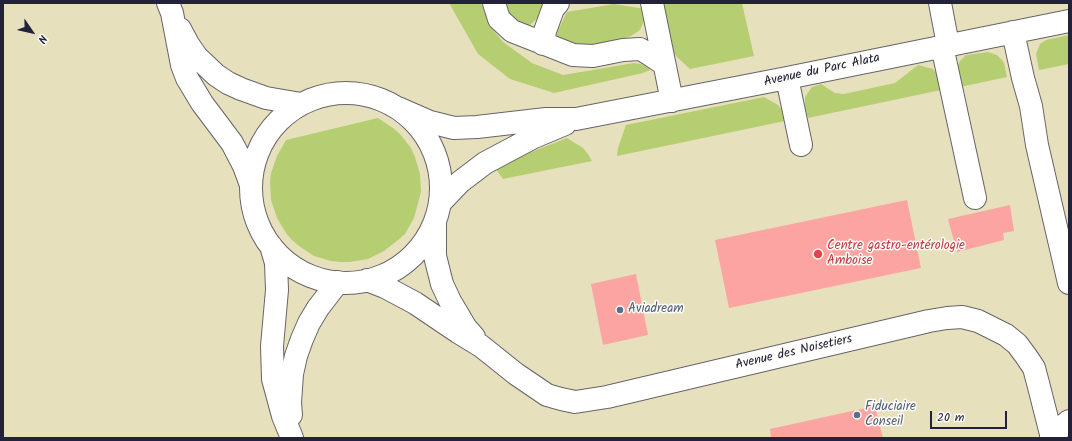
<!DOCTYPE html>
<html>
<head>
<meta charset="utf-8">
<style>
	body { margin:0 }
	#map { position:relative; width:1072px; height:441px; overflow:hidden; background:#e7e0bd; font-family:Kalam,sans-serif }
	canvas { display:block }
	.frame { position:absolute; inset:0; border:4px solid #22223b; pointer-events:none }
	.north { position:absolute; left:12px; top:12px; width:40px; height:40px; -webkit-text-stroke:3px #fdfcf7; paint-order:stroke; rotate:124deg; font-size:11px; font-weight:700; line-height:16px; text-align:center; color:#22223b }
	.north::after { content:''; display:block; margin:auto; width:14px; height:18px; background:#22223b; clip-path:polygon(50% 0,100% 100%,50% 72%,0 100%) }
	.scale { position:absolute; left:930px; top:411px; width:77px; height:18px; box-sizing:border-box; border:2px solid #22223b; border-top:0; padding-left:5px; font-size:12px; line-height:14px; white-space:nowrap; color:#22223b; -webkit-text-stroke:3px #fdfcf7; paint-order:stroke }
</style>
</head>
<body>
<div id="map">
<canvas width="1072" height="441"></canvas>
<div class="frame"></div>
<div class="north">N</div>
<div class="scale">20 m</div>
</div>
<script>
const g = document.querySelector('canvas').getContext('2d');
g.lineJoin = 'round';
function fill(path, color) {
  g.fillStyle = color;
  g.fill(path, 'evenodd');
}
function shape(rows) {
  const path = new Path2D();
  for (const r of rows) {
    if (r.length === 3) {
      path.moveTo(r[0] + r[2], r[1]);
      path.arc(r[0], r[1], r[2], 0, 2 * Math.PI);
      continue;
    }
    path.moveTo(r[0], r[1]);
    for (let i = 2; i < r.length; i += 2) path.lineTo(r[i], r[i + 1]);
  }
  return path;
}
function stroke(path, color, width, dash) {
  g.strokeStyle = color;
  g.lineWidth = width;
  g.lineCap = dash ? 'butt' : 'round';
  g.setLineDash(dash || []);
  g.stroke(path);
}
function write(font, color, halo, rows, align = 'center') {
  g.font = font + ' Kalam,sans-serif';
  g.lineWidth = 3;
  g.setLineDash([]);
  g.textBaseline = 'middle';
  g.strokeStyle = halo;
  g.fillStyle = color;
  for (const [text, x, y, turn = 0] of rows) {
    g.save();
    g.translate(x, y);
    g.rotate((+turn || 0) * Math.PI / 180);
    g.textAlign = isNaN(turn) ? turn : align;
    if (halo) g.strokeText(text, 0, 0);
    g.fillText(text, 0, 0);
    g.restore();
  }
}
fill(shape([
	[449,3,481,3,490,26,503,42,532,63,563,75,634,63,647,65,650,70,643,73,554,93,510,79,478,54],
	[507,3,542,3,541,15,530,25,522,26,509,14],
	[666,3,742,3,754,56,690,69,678,58,671,50,661,4],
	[614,4,645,9,645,19,640,30,631,36,620,40,579,48,560,40,556,34,567,12],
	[1069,35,1069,64,1039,70,1036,54,1040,44,1046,40],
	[988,52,997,55,1001,59,1004,63,1007,77,960,87,956,68,960,61,966,55],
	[918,65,933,69,938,76,941,90,808,118,805,107,805,97,812,87,821,84,835,93,844,94,895,83],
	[764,97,778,105,782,110,785,121,617,156,618,148,626,125],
	[378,118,393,128,400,134,411,148,415,157,420,174,421,192,414,218,405,234,398,240,384,251,368,259,350,262,340,262,331,261,314,256,299,246,292,240,286,233,277,218,271,200,270,182,271,173,277,156,286,140],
	[567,138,583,148,588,154,592,161,503,179,495,168,516,158]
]), '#b6ce72');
fill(shape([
	[907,200,921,268,729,308,715,240],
	[1010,205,1014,231,1003,233,1004,240,957,252,948,219],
	[636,274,648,335,603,345,591,284],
	[875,406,883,438,771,438,770,429]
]), '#fba4a2');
const minor = shape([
	[168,3,172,13,182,65,187,78,202,103,232,143,244,166,251,185],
	[494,3,499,19,512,31,573,55,593,56,623,50,640,49,649,54,664,64],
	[652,3,672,101],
	[940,3,948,45],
	[180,29,188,44,197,57,216,75,228,83,241,89,266,98,301,104],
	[1013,32,1023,78,1031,106,1037,145,1069,283],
	[543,44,545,31,553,9,558,3],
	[942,46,975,198],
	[787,78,801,145],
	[346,188,95],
	[398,108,430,122,454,128,477,127,546,119,576,119,787,78,1069,21],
	[440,203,460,182,485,163,534,137,565,124],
	[435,224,435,256,442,284,450,301,466,328,474,337],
	[271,246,276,263,277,290,272,346,273,379,283,416,292,438],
	[367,280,385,287,415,303,458,332,481,346,516,374,547,395,561,399,575,402,607,397,929,321,947,318,962,317,978,321,1006,335,1017,344,1026,356,1034,368,1038,383,1052,438],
	[291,415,290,403,292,374,296,356,302,339,309,323,318,308,338,282],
	[1051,436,1069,421]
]);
stroke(minor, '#676468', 24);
stroke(minor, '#fff', 22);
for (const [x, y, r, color] of [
	[818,254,5,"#e0444e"],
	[620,310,4,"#5c6f8a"],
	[857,415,4,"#5c6f8a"]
]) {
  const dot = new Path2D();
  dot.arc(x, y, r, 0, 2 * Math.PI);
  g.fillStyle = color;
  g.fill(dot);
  stroke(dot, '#fdfcf7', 1.5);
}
write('13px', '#22223b', '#fdfcf7', [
	["Avenue du Parc Alata",822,71,-12],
	["Avenue des Noisetiers",794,353,-13]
]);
write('13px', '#be3a42', '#fdfcf7', [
	["Centre gastro-entérologie",827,247],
	["Amboise",827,262]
], 'left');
write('13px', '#4e5e75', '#fdfcf7', [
	["Aviadream",628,310],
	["Fiduciaire",865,408],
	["Conseil",865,423]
], 'left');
</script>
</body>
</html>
